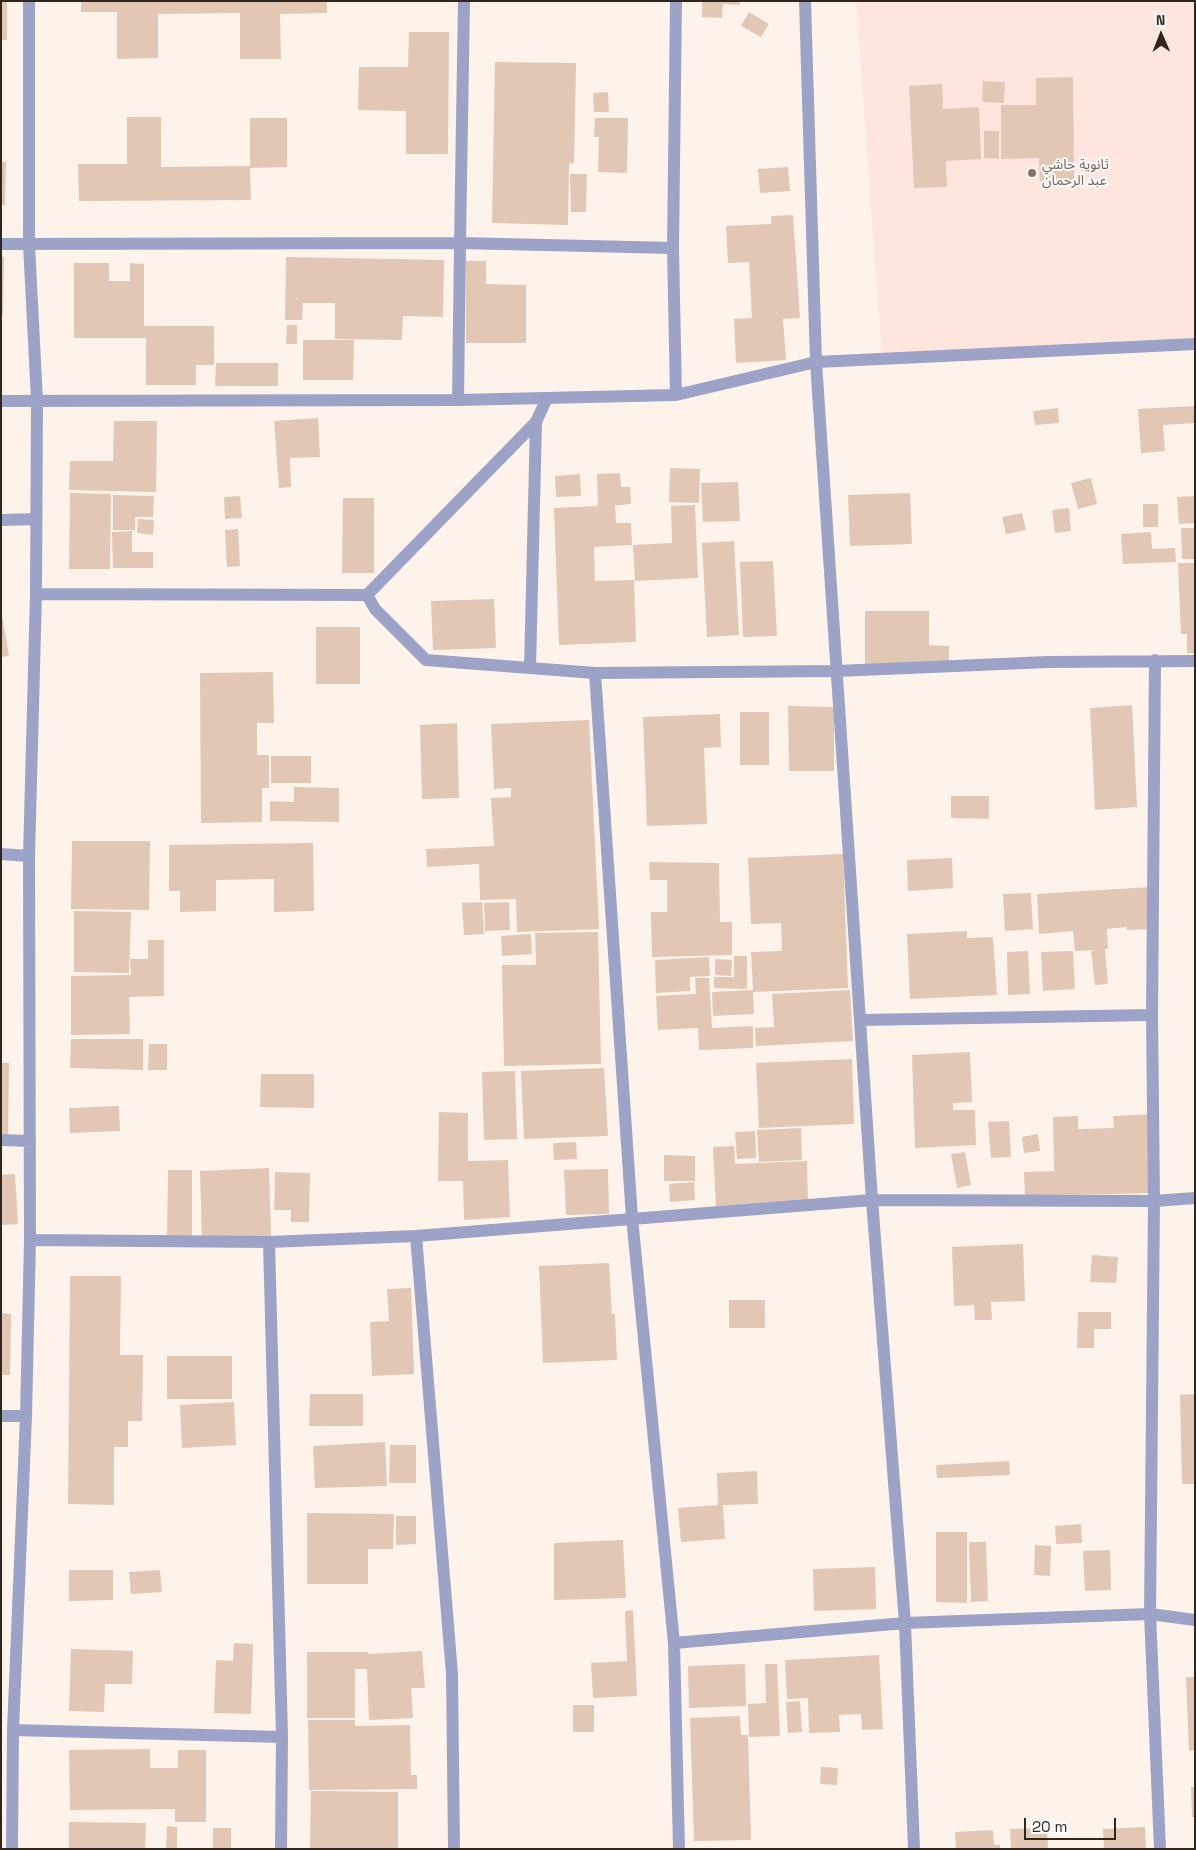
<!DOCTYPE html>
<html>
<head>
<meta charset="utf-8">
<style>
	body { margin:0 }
	#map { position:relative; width:1196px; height:1850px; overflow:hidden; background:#fdf3ea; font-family:"Space Grotesk",sans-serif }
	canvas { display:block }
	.frame { position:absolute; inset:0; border:2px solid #2f271e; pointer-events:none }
	.north { position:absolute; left:1136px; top:10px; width:50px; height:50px; -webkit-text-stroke:4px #fff; paint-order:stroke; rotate:359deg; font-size:14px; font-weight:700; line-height:20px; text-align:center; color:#2f271e }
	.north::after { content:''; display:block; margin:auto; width:18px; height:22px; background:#2f271e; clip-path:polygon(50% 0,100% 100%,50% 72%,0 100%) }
	.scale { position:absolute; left:1024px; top:1818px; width:92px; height:22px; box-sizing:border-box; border:2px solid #2f271e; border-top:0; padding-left:6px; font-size:15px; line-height:18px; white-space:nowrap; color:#2f271e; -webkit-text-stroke:4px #fff; paint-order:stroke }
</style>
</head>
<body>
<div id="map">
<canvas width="1196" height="1850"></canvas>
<div class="frame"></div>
<div class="north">N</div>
<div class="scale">20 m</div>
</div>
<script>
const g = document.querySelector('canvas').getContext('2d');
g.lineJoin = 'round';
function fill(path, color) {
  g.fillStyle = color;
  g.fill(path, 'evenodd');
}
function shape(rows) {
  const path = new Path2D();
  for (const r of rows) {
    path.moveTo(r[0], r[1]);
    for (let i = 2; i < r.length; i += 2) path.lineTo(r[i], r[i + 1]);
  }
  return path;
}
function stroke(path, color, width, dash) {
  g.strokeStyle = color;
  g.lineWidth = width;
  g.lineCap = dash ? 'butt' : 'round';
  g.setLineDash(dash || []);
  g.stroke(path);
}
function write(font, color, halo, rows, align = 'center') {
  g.font = font + ' "Space Grotesk","Noto Sans Arabic",sans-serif';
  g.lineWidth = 4;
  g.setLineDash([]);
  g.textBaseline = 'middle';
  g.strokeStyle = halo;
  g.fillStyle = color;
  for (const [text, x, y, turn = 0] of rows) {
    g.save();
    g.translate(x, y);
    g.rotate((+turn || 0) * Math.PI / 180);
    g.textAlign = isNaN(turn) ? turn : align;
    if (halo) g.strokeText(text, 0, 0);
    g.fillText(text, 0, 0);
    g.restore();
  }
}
fill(shape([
	[856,1,1195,1,1195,346,882,356]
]), '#fee5dd');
fill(shape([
	[1,1,7,1,7,40,1,40],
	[81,1,327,1,327,13,280,14,281,59,240,59,240,13,158,14,158,58,117,59,117,12,81,12],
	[702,1,740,1,740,5,723,4,722,18,702,17],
	[749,12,769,24,761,37,741,26],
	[409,32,449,32,448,154,406,154,406,111,358,110,359,67,408,67],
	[495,62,576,63,574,163,569,164,568,225,492,223],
	[1073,77,1074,181,1040,182,1039,158,1001,159,1001,105,1036,105,1036,78],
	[983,81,1005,82,1004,103,982,102],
	[942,84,943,109,979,107,981,159,946,161,947,187,914,188,909,86],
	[608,92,609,112,594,112,593,93],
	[127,117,161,117,161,167,250,166,250,118,287,118,287,167,250,168,251,200,79,201,78,164,127,164],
	[595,118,628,118,627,173,598,172,599,137,594,137],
	[984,131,999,131,999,159,984,158],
	[1,162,6,162,5,205,1,205],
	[788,167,790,191,760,193,758,169],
	[570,174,587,174,586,212,571,212],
	[793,215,800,318,783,319,786,360,736,363,734,319,752,318,749,262,728,263,726,226,771,224,771,216],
	[1,257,4,257,3,315,1,315],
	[286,257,444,260,443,317,403,316,402,340,335,339,335,303,303,303,302,320,285,320],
	[466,261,486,261,486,284,526,285,526,343,466,343],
	[74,263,109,263,109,281,130,281,130,263,144,264,144,326,214,326,214,365,196,365,196,385,146,385,146,338,74,338],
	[287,325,297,325,297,344,286,344],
	[303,340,354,340,353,380,303,380],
	[216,363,278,363,278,386,215,386],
	[1195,406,1195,423,1163,425,1165,451,1141,453,1138,409],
	[1058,408,1059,423,1035,425,1033,411],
	[318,418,320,457,290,458,291,487,279,488,274,421],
	[114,421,157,421,156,492,69,490,70,461,113,461],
	[670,468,700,469,699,503,669,502],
	[620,473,621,487,630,487,631,504,609,506,615,505,616,523,631,523,632,545,594,547,595,581,634,580,636,642,559,645,554,508,598,506,597,474],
	[580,474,581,496,556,497,555,476],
	[1091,478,1097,504,1078,509,1071,483],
	[738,482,740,521,703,522,701,483],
	[70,493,111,494,110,569,69,569],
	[910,493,912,544,850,546,848,495],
	[113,495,154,496,153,517,135,517,135,530,113,530],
	[240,496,242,518,225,519,224,497],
	[1195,496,1195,523,1179,524,1177,497],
	[343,498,374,498,374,573,342,573],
	[1143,504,1158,504,1158,527,1143,527],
	[695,505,698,578,635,581,633,545,672,543,671,506],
	[1069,508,1071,531,1055,533,1052,510],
	[1022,513,1026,530,1006,534,1002,517],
	[138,519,154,520,153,535,137,533],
	[1181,528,1195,528,1195,559,1182,559],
	[238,529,240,566,227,567,225,530],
	[132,531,132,552,153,552,153,568,113,568,112,532],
	[1151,532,1152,549,1175,548,1176,562,1123,564,1121,534],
	[734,541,739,635,707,637,702,543],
	[773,561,777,636,743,637,740,562],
	[1178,563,1195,563,1195,653,1187,653,1187,634,1181,634],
	[494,599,496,648,433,650,431,601],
	[1,609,9,656,1,657],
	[865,611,929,611,929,645,949,646,949,670,865,670],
	[316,627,360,627,360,684,316,684],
	[273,672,274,723,257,723,257,755,269,755,269,788,262,788,262,822,201,823,200,673],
	[1132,705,1137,807,1095,810,1090,708],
	[788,706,834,707,834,771,789,771],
	[740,712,769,712,769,765,740,765],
	[720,714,721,747,704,748,707,824,647,826,643,717],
	[589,720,599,929,517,932,516,899,480,900,479,864,427,867,426,849,494,846,491,798,511,797,511,788,494,789,491,724],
	[457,723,459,798,422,799,420,725],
	[271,756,311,756,311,783,271,783],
	[294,787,339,788,339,822,270,821,270,801,294,802],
	[951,796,989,796,989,819,951,818],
	[72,841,150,841,149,910,71,909],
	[313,843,314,911,274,912,274,879,216,880,216,911,180,912,180,891,169,891,169,845],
	[843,854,848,988,753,992,754,1014,713,1016,712,992,753,990,751,952,782,951,781,923,751,924,748,858],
	[952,858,953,888,908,891,907,860],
	[649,862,719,863,720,922,732,922,732,955,652,957,651,912,667,912,667,880,650,880],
	[1150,887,1152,929,1127,930,1127,927,1107,929,1108,949,1105,949,1108,984,1095,985,1091,951,1100,950,1075,951,1073,931,1039,934,1037,894],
	[1031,893,1033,929,1005,931,1003,894],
	[482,902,484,934,464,935,462,903],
	[509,902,510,930,485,931,484,903],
	[74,911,131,912,129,973,74,972],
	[967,931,967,938,993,937,997,995,910,999,907,934],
	[598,932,601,1064,504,1066,502,965,536,965,535,933],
	[531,934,532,954,502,956,501,936],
	[148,940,164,940,164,996,129,997,130,1034,71,1035,71,976,131,975,130,959,148,959],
	[1028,951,1030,994,1008,995,1007,952],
	[1073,951,1075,989,1043,991,1041,952],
	[734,956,747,956,747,989,714,988,714,977,734,977],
	[709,957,710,976,690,977,690,991,656,993,655,960],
	[715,959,732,960,731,976,715,975],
	[695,978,709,978,712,1028,753,1026,753,1048,699,1050,698,1028,658,1030,656,996,696,994],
	[850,990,853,1041,756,1046,755,1028,774,1027,772,994],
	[71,1039,143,1039,143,1070,70,1068],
	[149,1044,167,1044,167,1070,148,1070],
	[970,1052,972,1102,953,1103,953,1110,975,1110,976,1145,915,1148,912,1055],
	[852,1059,854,1124,759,1128,756,1063],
	[1,1063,9,1063,8,1137,1,1137],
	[604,1068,608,1136,524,1139,521,1071],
	[515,1071,517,1139,484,1140,482,1072],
	[261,1074,314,1074,314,1108,260,1107],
	[119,1106,120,1131,70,1133,69,1108],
	[439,1112,468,1113,468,1161,508,1160,510,1217,464,1220,463,1181,438,1181],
	[1157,1114,1158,1193,1057,1195,1025,1198,1024,1172,1054,1171,1053,1117,1078,1116,1078,1129,1114,1128,1113,1116],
	[1009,1121,1011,1157,991,1158,988,1122],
	[801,1128,802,1160,759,1162,757,1130],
	[755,1131,756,1158,737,1159,735,1132],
	[1038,1134,1040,1151,1024,1153,1022,1137],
	[576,1142,577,1159,554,1160,553,1143],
	[734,1146,735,1164,807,1161,808,1202,716,1206,713,1147],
	[965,1152,971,1185,957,1188,951,1154],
	[664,1155,695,1156,695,1181,664,1181],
	[269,1168,271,1236,202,1239,200,1171],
	[608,1169,609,1214,566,1215,564,1170],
	[168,1170,192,1170,192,1239,167,1239],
	[275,1172,310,1173,309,1222,291,1222,291,1210,274,1210],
	[15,1174,18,1224,1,1225,1,1175],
	[694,1182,695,1200,670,1202,669,1184],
	[1023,1244,1025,1301,991,1302,992,1320,975,1320,974,1305,954,1306,952,1247],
	[1092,1255,1118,1257,1116,1283,1090,1282],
	[609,1263,612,1314,615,1314,617,1360,543,1363,539,1266],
	[70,1276,121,1276,120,1355,143,1355,142,1421,128,1421,128,1447,114,1447,114,1505,68,1504],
	[411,1288,414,1374,372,1376,370,1322,389,1321,387,1289],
	[729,1300,765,1300,765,1328,729,1328],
	[1078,1312,1111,1312,1111,1329,1094,1329,1094,1348,1077,1348],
	[1,1313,11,1314,10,1375,1,1375],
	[167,1356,232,1356,232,1399,167,1399],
	[310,1394,363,1394,363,1426,309,1426],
	[1195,1394,1195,1484,1182,1484,1180,1395],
	[234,1402,236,1445,182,1448,180,1405],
	[385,1442,387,1486,315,1488,313,1446],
	[390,1445,416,1445,416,1483,389,1483],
	[1009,1461,1010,1475,937,1478,936,1465],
	[757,1471,758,1504,723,1505,725,1539,681,1542,678,1508,718,1505,717,1473],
	[307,1513,394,1514,393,1549,368,1549,368,1584,307,1584],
	[396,1516,416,1516,416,1544,396,1545],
	[1081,1524,1082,1543,1056,1544,1055,1526],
	[936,1532,967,1532,967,1603,936,1602],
	[623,1540,626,1598,554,1600,554,1543],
	[969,1542,986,1542,988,1601,971,1602],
	[1035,1545,1051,1546,1050,1576,1034,1575],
	[1110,1550,1111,1590,1085,1591,1083,1551],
	[875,1567,876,1609,814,1611,813,1569],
	[69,1570,113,1570,113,1600,69,1601],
	[160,1570,162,1592,131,1594,129,1572],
	[633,1610,637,1696,593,1698,591,1663,627,1661,625,1611],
	[234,1643,253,1644,251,1714,214,1713,216,1660,233,1661],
	[71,1649,133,1651,132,1684,105,1684,104,1712,69,1711],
	[422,1651,425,1688,411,1688,413,1718,369,1720,367,1669,355,1669,355,1718,307,1718,307,1652,368,1652,368,1654],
	[879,1655,883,1729,862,1730,861,1714,839,1715,840,1732,809,1733,808,1698,787,1699,785,1660],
	[745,1664,746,1706,689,1708,688,1666],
	[765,1664,777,1664,780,1736,749,1737,748,1704,766,1703],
	[1186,1677,1195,1677,1195,1750,1189,1751],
	[800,1701,802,1732,788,1733,786,1702],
	[573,1705,594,1705,594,1732,573,1732],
	[740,1716,741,1735,748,1735,751,1840,694,1841,690,1718],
	[308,1720,355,1720,355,1726,410,1725,411,1775,417,1775,417,1789,309,1790],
	[150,1749,150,1768,178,1768,178,1750,206,1750,206,1822,175,1822,175,1809,70,1810,69,1750],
	[821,1767,838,1768,837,1785,820,1784],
	[1191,1787,1195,1787,1195,1817,1192,1817],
	[311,1791,398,1792,398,1849,310,1849],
	[69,1822,146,1823,145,1849,69,1849],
	[167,1826,177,1827,177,1849,166,1849],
	[1145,1827,1146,1849,1104,1849,1103,1829],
	[213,1828,231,1828,231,1849,213,1849],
	[1047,1828,1048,1849,1011,1849,1010,1829],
	[993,1830,994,1845,1000,1845,1000,1849,956,1849,955,1832]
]), '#e2c7b5');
stroke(shape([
	[805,1,816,362,872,1200,905,1623,914,1849],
	[1,244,460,243,464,1],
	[676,395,673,248,676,1],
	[458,400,460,243,673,248],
	[1,401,458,400,676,395,816,362,1195,344],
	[1,520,36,519],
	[36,594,367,595,375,609,426,660,595,673,837,671,1048,662,1195,661],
	[367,595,536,422,547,398],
	[1155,660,1152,1015,1154,1201,1150,1614,1160,1849],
	[530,668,536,422],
	[595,673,632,1218,674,1643,679,1849],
	[1,854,29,856,36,594,37,401,29,244,29,1],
	[29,856,30,1240,269,1242,416,1236,872,1200,1154,1201,1195,1198],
	[860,1020,1152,1015],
	[1,1140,30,1141],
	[416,1236,452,1674,454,1849],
	[269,1242,282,1737,281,1849],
	[1,1416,26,1416,30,1240],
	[674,1643,905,1623,1150,1614,1195,1620],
	[13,1730,282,1737],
	[12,1849,13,1730,26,1416]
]), '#9ca3c6', 12);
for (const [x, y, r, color] of [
	[1032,173,5,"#8d6e63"]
]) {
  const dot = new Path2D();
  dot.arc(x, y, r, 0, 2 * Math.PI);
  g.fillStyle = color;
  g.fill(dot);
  stroke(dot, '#fff', 2);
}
write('14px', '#785e54', '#fff', [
	["ثانوية حاشي",1042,165],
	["عبد الرحمان",1042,181]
], 'left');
</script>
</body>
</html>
